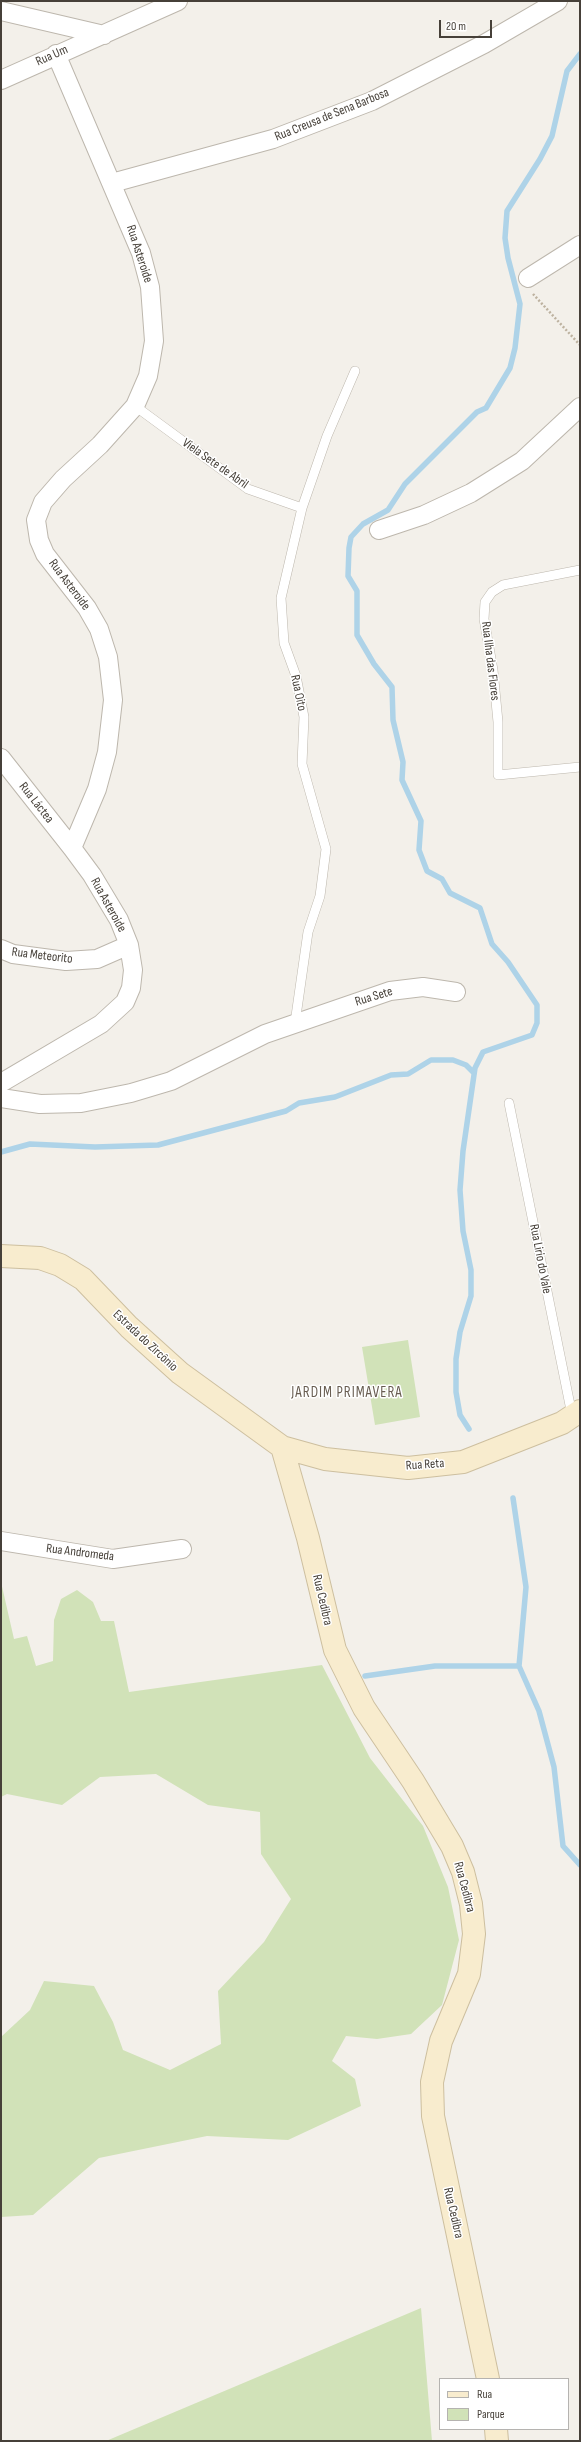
<!DOCTYPE html>
<html>
<head>
<meta charset="utf-8">
<style>
	body { margin:0 }
	#map { position:relative; width:581px; height:2442px; overflow:hidden; background:#f3f0ea; font-family:"Sofia Sans Condensed",sans-serif }
	canvas { display:block }
	.frame { position:absolute; inset:0; border:2px solid #464039; pointer-events:none }
	.legend { position:absolute; left:439px; top:2378px; width:130px; height:52px; box-sizing:border-box; background:#fff; border:1px solid #b5b3b0; margin:0; padding:5px 7px; list-style:none; font-size:12px; color:#464039 }
	.legend li { display:flex; align-items:center; gap:8px; height:20px }
	.legend b { width:20px; border:1px solid #b5b3b0 }
	.scale { position:absolute; left:439px; top:20px; width:53px; height:18px; box-sizing:border-box; border:2px solid #464039; border-top:0; padding-left:5px; font-size:12px; line-height:14px; white-space:nowrap; color:#464039; -webkit-text-stroke:3px #fff; paint-order:stroke }
</style>
</head>
<body>
<div id="map">
<canvas width="581" height="2442"></canvas>
<div class="frame"></div>
<ul class="legend">
<li><b style="height:5px;background:#f8ecce"></b>Rua</li>
<li><b style="height:11px;background:#d1e2b8"></b>Parque</li>
</ul>
<div class="scale">20 m</div>
</div>
<script>
const g = document.querySelector('canvas').getContext('2d');
g.lineJoin = 'round';
function fill(path, color) {
  g.fillStyle = color;
  g.fill(path, 'evenodd');
}
function shape(rows) {
  const path = new Path2D();
  for (const r of rows) {
    path.moveTo(r[0], r[1]);
    for (let i = 2; i < r.length; i += 2) path.lineTo(r[i], r[i + 1]);
  }
  return path;
}
function stroke(path, color, width, dash) {
  g.strokeStyle = color;
  g.lineWidth = width;
  g.lineCap = dash ? 'butt' : 'round';
  g.setLineDash(dash || []);
  g.stroke(path);
}
function write(font, color, halo, rows, align = 'center') {
  g.font = font + ' "Sofia Sans Condensed",sans-serif';
  g.lineWidth = 3;
  g.setLineDash([]);
  g.textBaseline = 'middle';
  g.strokeStyle = halo;
  g.fillStyle = color;
  for (const [text, x, y, turn = 0] of rows) {
    g.save();
    g.translate(x, y);
    g.rotate((+turn || 0) * Math.PI / 180);
    g.textAlign = isNaN(turn) ? turn : align;
    if (halo) g.strokeText(text, 0, 0);
    g.fillText(text, 0, 0);
    g.restore();
  }
}
fill(shape([
	[408,1340,420,1417,375,1425,362,1347],
	[1,1582,14,1639,27,1636,36,1666,53,1661,54,1620,61,1599,77,1590,93,1602,101,1621,114,1621,129,1692,322,1665,370,1758,423,1826,448,1887,459,1940,442,2005,411,2034,377,2039,346,2036,332,2061,355,2079,361,2106,288,2140,207,2136,99,2158,33,2215,1,2217,1,2037,30,2010,44,1981,94,1986,113,2022,123,2050,170,2070,221,2044,218,1991,264,1942,291,1899,261,1854,260,1812,208,1805,156,1774,100,1777,62,1805,7,1794,1,1797],
	[421,2308,432,2441,106,2441]
]), '#d1e2b8');
stroke(shape([
	[1,1152,30,1144,95,1147,158,1145,286,1111,299,1103,335,1097,391,1075,408,1074,431,1060,453,1060,466,1065,474,1073],
	[469,1429,460,1415,456,1392,456,1359,460,1332,471,1296,471,1270,463,1231,460,1190,463,1151,475,1068,483,1052,532,1035,537,1023,537,1005,508,962,492,944,480,908,450,893,442,879,427,871,419,850,421,821,402,780,403,762,393,720,392,687,374,664,357,635,357,591,348,576,349,548,351,537,363,524,388,510,405,484,477,412,486,408,510,368,515,348,520,304,508,258,505,238,507,211,540,159,552,136,567,71,580,54],
	[513,1498,526,1587,519,1666,539,1711,554,1767,563,1846,580,1865],
	[365,1676,435,1666,519,1666]
]), '#aed3e8', 5.5);
const lane = shape([
	[135,406,248,489,302,508],
	[580,570,503,585,492,592,485,602,484,619,493,670,498,722,498,775,580,767],
	[295,1023,308,932,320,896,326,849,302,764,304,717,296,676,284,643,281,598,302,508,327,436,355,371],
	[509,1103,572,1415]
]);
const street = shape([
	[1,11,104,35],
	[1,80,178,1],
	[112,183,273,139,372,101,484,44,558,1],
	[528,278,580,245],
	[379,530,424,515,471,493,522,461,580,407],
	[1,758,72,848],
	[1,949,13,954,66,961,97,959,129,945],
	[1,1083,101,1024,125,1002,131,988,133,970,129,945,119,920,92,875,72,848,97,789,107,752,113,700,108,657,99,629,87,608,45,554,39,540,36,520,43,502,63,479,100,445,135,406,148,376,154,341,150,287,141,253,56,54],
	[1,1098,40,1104,81,1103,131,1093,171,1081,265,1034,390,991,423,987,456,992],
	[1,1541,113,1559,182,1549]
]);
const secondary = shape([
	[1,1256,40,1258,60,1265,83,1279,129,1327,180,1373,282,1447,325,1459,408,1468,463,1462,562,1423,580,1411],
	[282,1447,308,1538,335,1650,364,1708,413,1781,452,1846,463,1872,471,1904,474,1934,469,1974,441,2041,432,2082,433,2116,488,2379],
	[496,2429,497,2441]
]);
stroke(lane, '#bdb7ad', 10);
stroke(street, '#bdb7ad', 20);
stroke(secondary, '#cdbf9f', 24);
stroke(shape([
	[533,294,580,345]
]), '#bdb2a0', 2.5, [2, 2]);
stroke(lane, '#fff', 9);
stroke(street, '#fff', 18);
stroke(secondary, '#f8ecce', 22);
write('13px', '#464039', '#fff', [
	["Rua Um",52,56,-24],
	["Rua Creusa de Sena Barbosa",332,115,-22],
	["Rua Asteroide",139,254,72],
	["Viela Sete de Abril",215,464,35],
	["Rua Asteroide",69,585,53],
	["Rua Ilha das Flores",490,661,83],
	["Rua Oito",298,693,78],
	["Rua Láctea",36,803,52],
	["Rua Asteroide",108,905,61],
	["Rua Meteorito",42,956,7],
	["Rua Sete",374,997,-17],
	["Rua Lirio do Vale",540,1259,79],
	["Estrada do Zircônio",145,1341,43],
	["Rua Reta",425,1465,-4],
	["Rua Andromeda",80,1553,7],
	["Rua Cedibra",322,1600,77],
	["Rua Cedibra",464,1887,75],
	["Rua Cedibra",453,2213,77]
]);
g.letterSpacing = '1px';
write('15px', '#685d51', '#fff', [
	["JARDIM PRIMAVERA",347,1393]
]);
g.letterSpacing = '0px';
</script>
</body>
</html>
